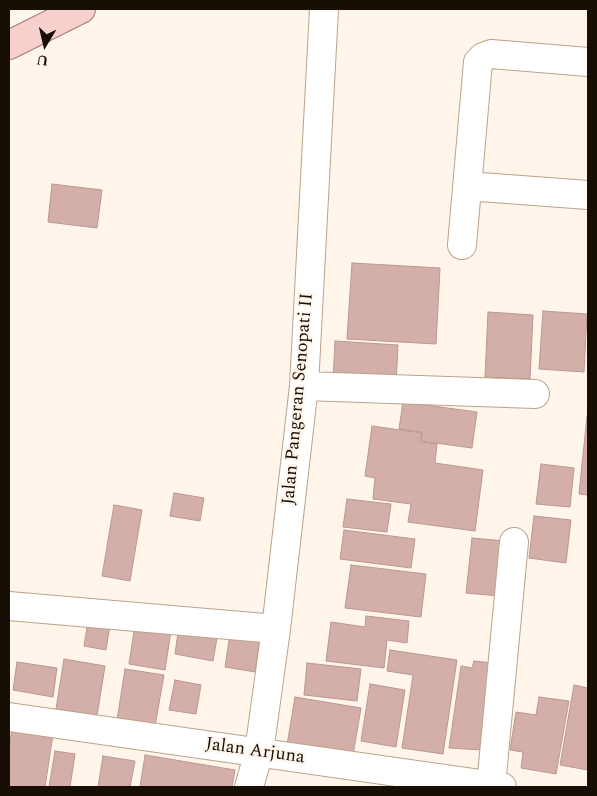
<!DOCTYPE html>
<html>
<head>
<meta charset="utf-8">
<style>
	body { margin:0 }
	#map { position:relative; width:597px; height:796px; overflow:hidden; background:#fff5ea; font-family:Spectral,serif }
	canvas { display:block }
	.frame { position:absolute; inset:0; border:10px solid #170f06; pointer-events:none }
	.north { position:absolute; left:20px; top:20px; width:50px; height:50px; -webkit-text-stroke:4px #fff5ea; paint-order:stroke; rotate:189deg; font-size:14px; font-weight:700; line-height:20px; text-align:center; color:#170f06 }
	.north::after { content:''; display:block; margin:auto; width:18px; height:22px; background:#170f06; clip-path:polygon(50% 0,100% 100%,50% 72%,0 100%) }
</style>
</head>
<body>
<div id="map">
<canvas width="597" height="796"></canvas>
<div class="frame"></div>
<div class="north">U</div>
</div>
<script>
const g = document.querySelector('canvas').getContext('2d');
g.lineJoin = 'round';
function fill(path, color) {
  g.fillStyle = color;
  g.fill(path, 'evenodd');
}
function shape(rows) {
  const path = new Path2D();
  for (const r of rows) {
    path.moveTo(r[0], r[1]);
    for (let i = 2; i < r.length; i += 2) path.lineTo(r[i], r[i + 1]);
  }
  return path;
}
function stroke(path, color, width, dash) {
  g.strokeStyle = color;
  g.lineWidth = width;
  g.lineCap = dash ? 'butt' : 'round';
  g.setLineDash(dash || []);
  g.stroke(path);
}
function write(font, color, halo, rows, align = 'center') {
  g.font = font + ' Spectral,serif';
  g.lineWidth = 4;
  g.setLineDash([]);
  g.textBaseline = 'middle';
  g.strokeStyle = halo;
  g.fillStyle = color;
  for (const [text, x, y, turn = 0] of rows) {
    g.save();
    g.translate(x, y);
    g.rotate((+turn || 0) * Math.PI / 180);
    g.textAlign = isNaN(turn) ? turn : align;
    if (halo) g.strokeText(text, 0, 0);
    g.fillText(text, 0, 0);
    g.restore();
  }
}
const building = shape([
	[52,184,102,190,97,228,48,222,52,184],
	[352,263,440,268,436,344,347,339,352,263],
	[543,311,587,314,584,372,539,369,543,311],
	[488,312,533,315,530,379,485,377,488,312],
	[335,341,398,345,396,385,333,381,335,341],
	[403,402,477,412,472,448,421,441,422,432,399,429,403,402],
	[587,416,588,416,588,495,579,494,587,416],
	[372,426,422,433,420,442,437,444,435,463,483,470,475,531,408,522,411,504,373,499,375,478,365,476,372,426],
	[541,464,574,468,570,507,536,504,541,464],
	[174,493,204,498,200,521,170,516,174,493],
	[347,499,391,504,387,532,343,527,347,499],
	[114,505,142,510,130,581,102,576,114,505],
	[534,516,571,520,566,563,529,558,534,516],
	[344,530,415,539,411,568,340,559,344,530],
	[472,538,505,541,499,596,466,593,472,538],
	[351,565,426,574,421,617,345,608,351,565],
	[89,615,111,619,106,650,84,646,89,615],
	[366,616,409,621,407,643,387,640,384,668,326,661,331,622,365,627,366,616],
	[135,625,171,631,165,670,129,664,135,625],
	[179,625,218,632,213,661,175,654,179,625],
	[230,634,260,639,255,672,225,667,230,634],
	[390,650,457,660,443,754,402,748,413,675,387,671,390,650],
	[64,659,105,666,97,716,56,709,64,659],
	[474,661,493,663,482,750,449,748,461,666,472,668,474,661],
	[17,662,57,668,53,697,13,690,17,662],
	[307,663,361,669,357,701,304,695,307,663],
	[125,669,164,675,155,726,117,720,125,669],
	[175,680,201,685,196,714,169,710,175,680],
	[370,684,405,690,396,747,361,741,370,684],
	[574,685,588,688,588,770,560,765,574,685],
	[295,697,361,708,353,755,287,745,295,697],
	[539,697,569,701,556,774,521,768,523,752,510,750,516,712,536,715,539,697],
	[12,727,53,734,45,787,9,787,9,750,12,727],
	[55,751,75,754,70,787,49,787,55,751],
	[145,755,235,770,232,787,140,787,145,755],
	[103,756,135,761,130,787,98,787,103,756]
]);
fill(building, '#d4afaa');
stroke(building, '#ba9692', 1);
const minor = shape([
	[467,186,588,195],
	[462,245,478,62,483,57,491,54,588,62],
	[304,386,535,394],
	[9,606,276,629],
	[9,717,502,787],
	[491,786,514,542],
	[249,787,259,752,276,629,304,386,324,9]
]);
const major = shape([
	[9,45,81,9]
]);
stroke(minor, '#baa38a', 30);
stroke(major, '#a77873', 30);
stroke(minor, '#fff', 28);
stroke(major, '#f8d0ce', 28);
write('18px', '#170f06', '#fff5ea', [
	["Jalan Pangeran Senopati II",299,399,-85],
	["Jalan Arjuna",255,752,8]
]);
</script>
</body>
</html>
